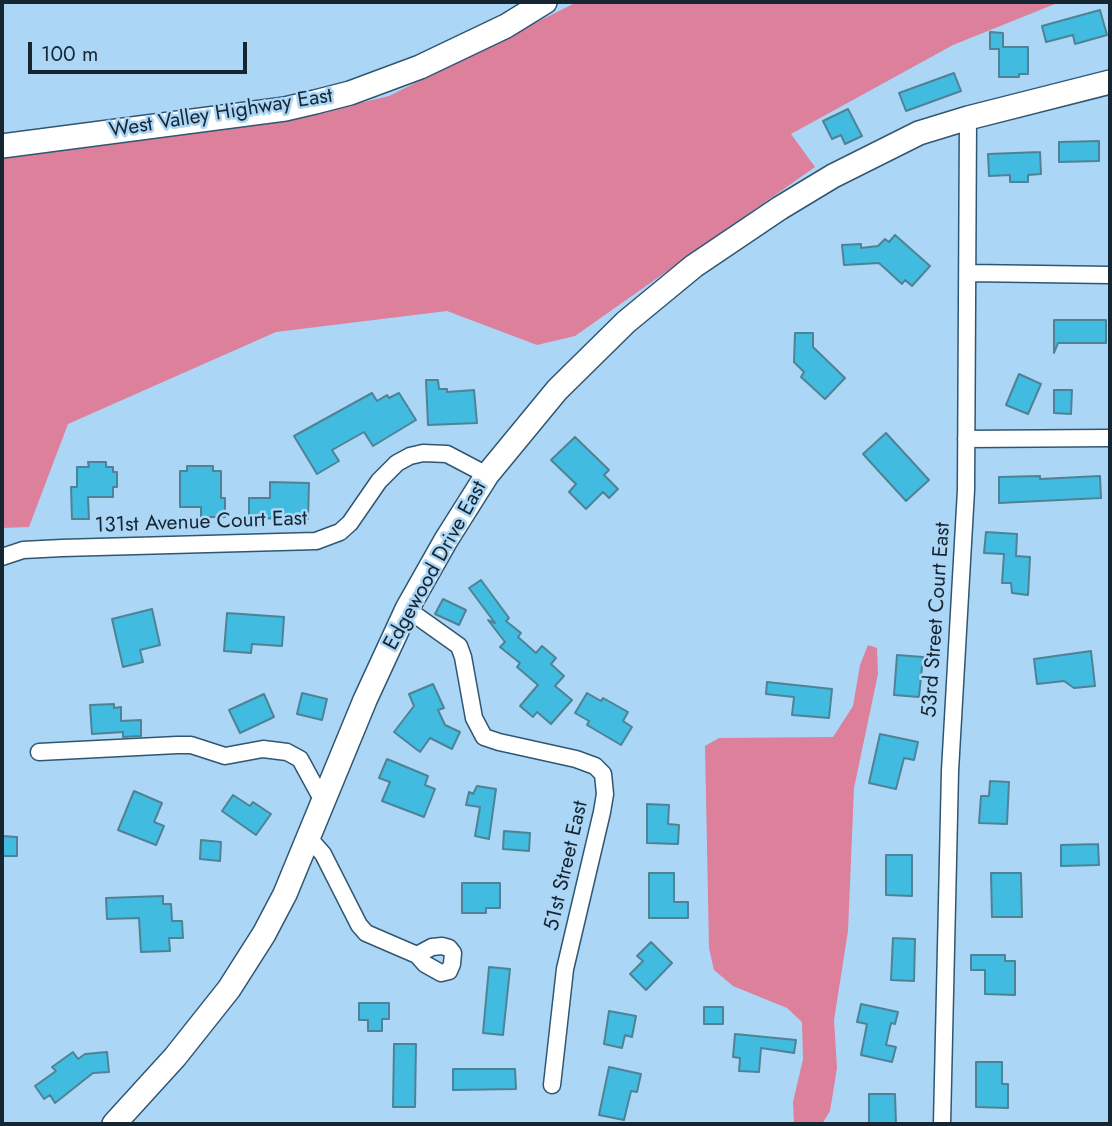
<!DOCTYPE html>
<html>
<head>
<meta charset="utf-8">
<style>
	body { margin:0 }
	#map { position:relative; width:1112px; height:1126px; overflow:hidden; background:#acd6f6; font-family:Jost,sans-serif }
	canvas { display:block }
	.frame { position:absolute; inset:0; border:4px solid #152531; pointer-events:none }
	.scale { position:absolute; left:28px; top:42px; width:219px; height:32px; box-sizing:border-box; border:4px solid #152531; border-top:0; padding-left:9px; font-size:21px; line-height:24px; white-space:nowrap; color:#152531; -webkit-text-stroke:5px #acd6f6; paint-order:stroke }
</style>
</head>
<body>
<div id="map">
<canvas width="1112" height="1126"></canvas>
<div class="frame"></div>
<div class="scale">100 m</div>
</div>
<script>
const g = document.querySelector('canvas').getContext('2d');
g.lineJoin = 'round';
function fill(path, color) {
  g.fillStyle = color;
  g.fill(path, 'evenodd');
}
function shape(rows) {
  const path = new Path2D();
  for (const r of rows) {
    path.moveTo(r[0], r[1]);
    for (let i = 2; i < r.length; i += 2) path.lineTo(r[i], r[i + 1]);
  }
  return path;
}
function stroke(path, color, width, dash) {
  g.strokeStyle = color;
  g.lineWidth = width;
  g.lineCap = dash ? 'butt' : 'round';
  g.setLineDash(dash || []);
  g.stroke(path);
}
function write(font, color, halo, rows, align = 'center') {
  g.font = font + ' Jost,sans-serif';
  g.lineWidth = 5;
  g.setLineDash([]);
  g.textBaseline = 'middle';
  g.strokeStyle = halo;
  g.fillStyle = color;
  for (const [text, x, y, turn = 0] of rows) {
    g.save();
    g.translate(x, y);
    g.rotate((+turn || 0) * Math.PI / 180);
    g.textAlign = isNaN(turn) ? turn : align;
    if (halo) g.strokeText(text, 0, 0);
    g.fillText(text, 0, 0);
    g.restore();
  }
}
fill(shape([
	[577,2,1060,2,953,45,791,134,815,167,575,336,537,345,447,311,276,332,68,424,29,527,2,528,2,155,310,115,389,96],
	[868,645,877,648,878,674,854,788,848,931,834,1020,837,1068,830,1111,822,1124,794,1124,793,1102,803,1059,802,1022,787,1008,733,986,714,970,709,948,705,746,719,738,833,737,853,706,860,665]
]), '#dd809b');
const building = shape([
	[1100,10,1107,35,1075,44,1073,35,1046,42,1042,26,1100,10],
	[990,32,1003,33,1003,47,1028,47,1028,74,1019,74,1019,77,999,77,999,49,990,49,990,32],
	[954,73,961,91,906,111,899,93,954,73],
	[848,109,862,136,845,144,841,135,832,139,823,121,848,109],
	[1099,141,1099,161,1059,162,1059,142,1099,141],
	[1040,152,1041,174,1028,175,1028,182,1010,182,1010,175,989,176,988,154,1040,152],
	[895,235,930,266,912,286,905,280,902,284,879,263,844,265,842,245,861,244,861,248,878,246,885,239,889,242,895,235],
	[1054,320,1106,320,1106,343,1058,343,1054,353,1054,320],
	[795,333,813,333,813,347,845,378,825,399,801,377,804,372,794,362,795,333],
	[1019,374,1041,384,1028,414,1006,405,1019,374],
	[426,380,438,380,439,389,447,389,447,392,474,390,477,423,428,425,426,380],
	[1054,390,1072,390,1071,414,1054,413,1054,390],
	[372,393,377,401,387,395,389,398,399,393,416,420,373,446,364,432,332,450,339,461,317,474,294,436,372,393],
	[886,433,929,480,906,501,863,454,886,433],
	[575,437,609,470,604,475,618,489,609,498,603,492,586,509,569,492,576,484,551,460,575,437],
	[88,462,106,462,106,467,113,467,113,472,117,472,117,487,113,487,113,497,88,497,89,519,72,519,71,487,77,487,77,467,89,467,88,462],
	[187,466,213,466,213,471,221,471,221,498,225,498,225,517,201,517,201,507,180,507,180,471,187,471,187,466],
	[1040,476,1040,479,1100,476,1101,498,999,503,999,477,1040,476],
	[270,482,309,483,308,519,249,518,249,498,270,498,270,482],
	[986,532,1017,534,1016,556,1030,557,1028,595,1012,593,1011,583,1002,583,1004,554,984,553,986,532],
	[481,580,509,618,506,621,521,633,518,637,536,653,542,646,556,658,551,664,564,676,555,686,572,700,551,724,537,712,533,717,520,706,538,685,517,667,520,663,500,647,505,642,488,620,495,623,469,588,481,580],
	[443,599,466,610,459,625,435,614,443,599],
	[152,609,160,645,140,650,143,662,123,667,112,619,152,609],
	[227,613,284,617,282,646,252,644,251,653,224,651,227,613],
	[1091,651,1095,686,1074,688,1064,681,1037,684,1034,659,1091,651],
	[897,655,923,657,919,697,894,695,897,655],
	[767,682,832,689,829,718,792,715,794,697,766,694,767,682],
	[433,684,444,708,438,710,445,725,460,732,452,749,430,738,420,752,394,732,414,706,409,694,433,684],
	[302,693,327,699,322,720,297,714,302,693],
	[587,693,601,701,603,698,628,712,623,721,632,727,621,745,587,725,589,721,575,713,587,693],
	[264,694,274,717,240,733,229,710,264,694],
	[114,704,114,708,121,707,121,721,141,720,141,736,123,737,123,732,92,734,90,705,114,704],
	[880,734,918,742,914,760,904,758,896,789,869,783,880,734],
	[387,759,428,776,425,785,435,789,424,817,382,801,390,782,379,778,387,759],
	[990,781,1009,782,1007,824,979,823,981,796,989,796,990,781],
	[477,786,496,789,489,839,475,836,480,807,466,805,469,792,473,794,477,786],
	[134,791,162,803,154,822,164,826,156,845,118,830,134,791],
	[233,795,250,806,253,802,271,814,256,835,222,811,233,795],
	[647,804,669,805,668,824,679,825,678,844,647,843,647,804],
	[504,831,530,833,529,851,503,849,504,831],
	[2,836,17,837,17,856,2,856,2,836],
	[201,840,221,842,220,861,200,859,201,840],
	[1098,844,1099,865,1061,866,1061,845,1098,844],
	[886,855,912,855,912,896,886,895,886,855],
	[649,873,674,873,674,902,688,902,688,918,649,918,649,873],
	[991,873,1021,873,1022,917,992,917,991,873],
	[462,883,500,883,500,908,486,908,486,913,462,913,462,883],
	[163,896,163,904,171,904,172,921,182,921,183,938,169,938,170,951,141,952,139,918,107,919,106,898,163,896],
	[893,938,915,939,914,981,891,980,893,938],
	[651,942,672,963,646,990,630,974,643,961,637,956,651,942],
	[971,955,1005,955,1005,961,1015,961,1015,995,985,994,985,970,971,970,971,955],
	[489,967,510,969,503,1035,483,1033,489,967],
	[359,1003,389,1003,389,1019,382,1019,382,1031,368,1031,368,1020,359,1020,359,1003],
	[861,1004,898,1012,895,1024,891,1023,886,1045,896,1047,892,1062,861,1055,867,1024,857,1022,861,1004],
	[704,1007,723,1007,723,1024,704,1024,704,1007],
	[609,1011,636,1016,632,1037,625,1035,622,1048,604,1044,609,1011],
	[735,1034,796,1040,794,1053,761,1048,759,1072,739,1071,740,1058,733,1057,735,1034],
	[394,1044,416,1044,415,1107,393,1107,394,1044],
	[73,1052,78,1059,85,1054,107,1052,109,1072,93,1073,55,1103,50,1095,44,1099,35,1086,56,1071,52,1067,73,1052],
	[976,1062,1002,1062,1002,1084,1008,1084,1008,1108,976,1107,976,1062],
	[609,1067,641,1074,637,1092,631,1091,624,1120,599,1115,609,1067],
	[453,1069,515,1069,516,1089,453,1090,453,1069],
	[869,1094,895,1094,896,1124,869,1124,869,1094]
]);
fill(building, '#41bbe0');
stroke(building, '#4e8395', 2);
const street = shape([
	[969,273,1110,275],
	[966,439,1110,438],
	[2,557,23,550,62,548,316,541,340,532,350,523,379,481,397,463,410,456,423,453,447,454,487,475],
	[407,609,459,646,463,657,474,718,484,737,499,742,576,759,595,766,603,774,605,794,602,812,565,969,552,1085],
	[39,752,177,745,191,745,225,756,263,749,287,752,300,759,324,803],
	[308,837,323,854,359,925,366,933,417,955,425,964,441,973,449,971,452,964,453,953,449,948,442,946,432,947,417,955],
	[942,1124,950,771,966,490,968,118]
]);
const secondary = shape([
	[2,146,285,109,315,102,350,93,420,67,506,26,545,2],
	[114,1124,175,1057,229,989,264,934,285,894,365,700,407,609,446,540,487,475,557,390,626,322,694,266,780,208,833,176,919,133,968,118,1110,82]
]);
stroke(street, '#305672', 19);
stroke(secondary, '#305672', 26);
stroke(street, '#fff', 16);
stroke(secondary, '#fff', 23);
write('21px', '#152531', '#acd6f6', [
	["West Valley Highway East",221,114,-9],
	["131st Avenue Court East",201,523,-2],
	["Edgewood Drive East",436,566,-61],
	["53rd Street Court East",937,620,-86],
	["51st Street East",567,866,-77]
]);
</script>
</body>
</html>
